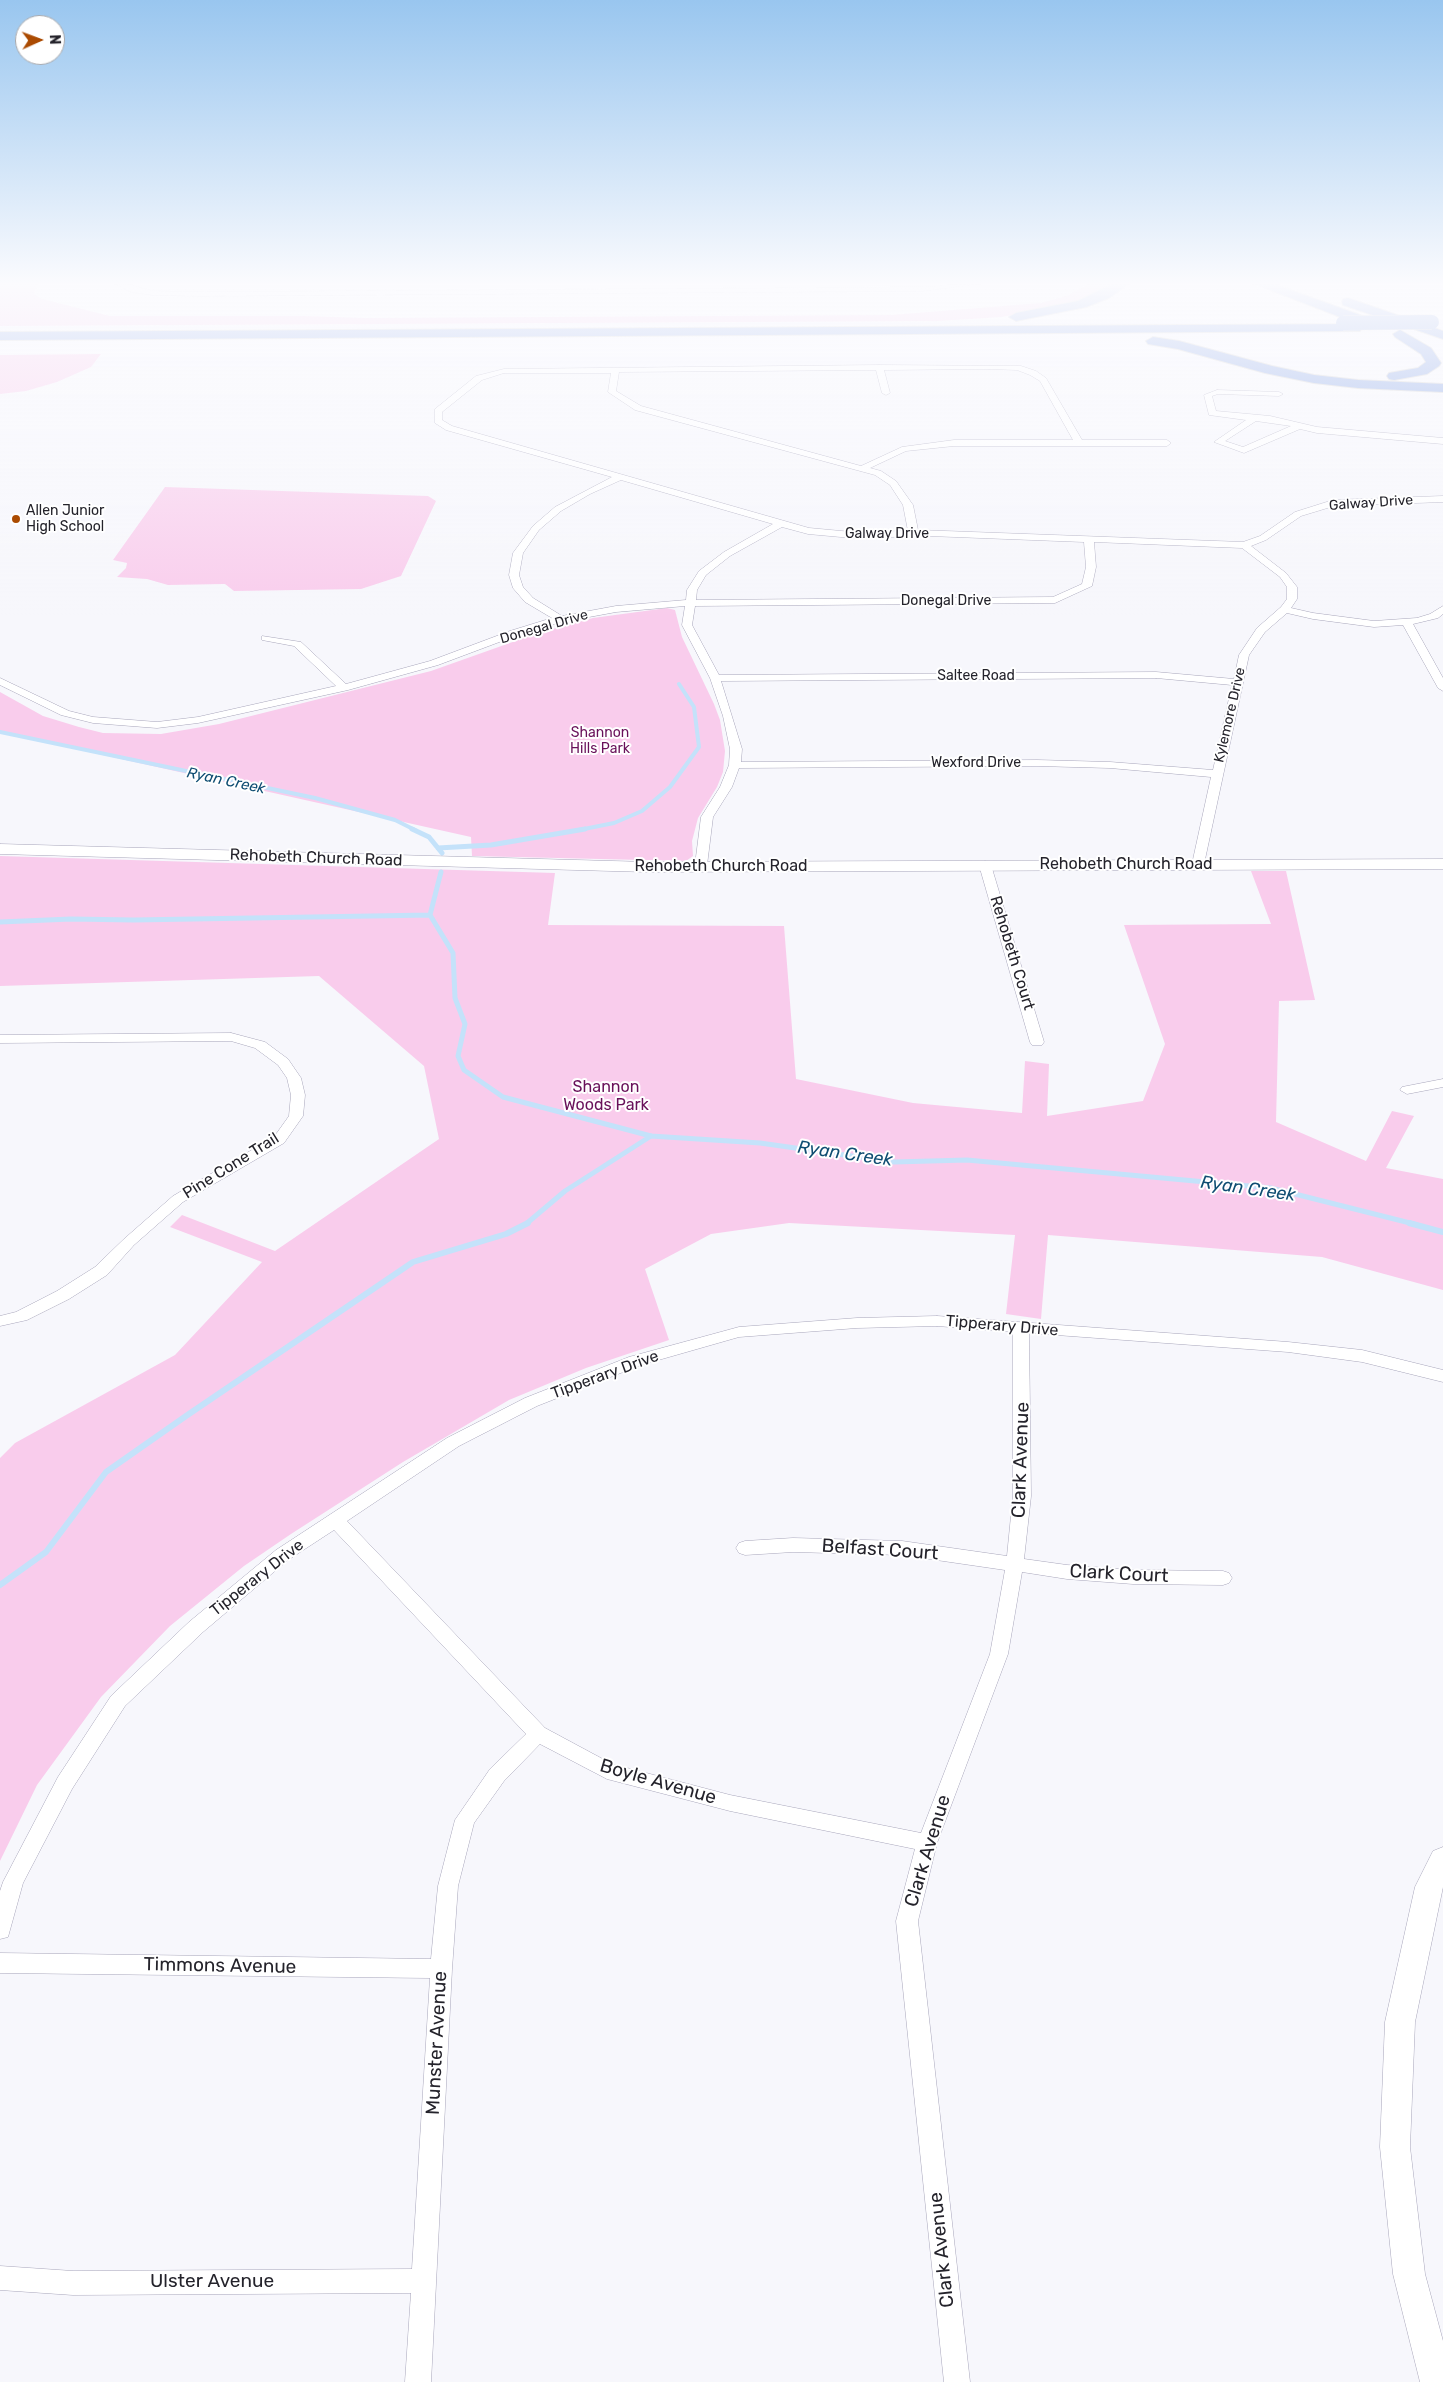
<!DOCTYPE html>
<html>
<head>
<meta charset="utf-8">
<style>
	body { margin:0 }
	#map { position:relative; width:1443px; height:2382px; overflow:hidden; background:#f7f7fc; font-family:Rubik,sans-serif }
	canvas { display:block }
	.north { position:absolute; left:15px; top:15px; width:50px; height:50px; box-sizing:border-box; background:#fff; border:1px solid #a7a7aa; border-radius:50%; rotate:88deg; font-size:14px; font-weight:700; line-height:20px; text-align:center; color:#24232b }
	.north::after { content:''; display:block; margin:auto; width:18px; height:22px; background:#ab4b02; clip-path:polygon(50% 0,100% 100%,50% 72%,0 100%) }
</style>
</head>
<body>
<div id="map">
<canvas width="1443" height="2382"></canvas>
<div class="north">N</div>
</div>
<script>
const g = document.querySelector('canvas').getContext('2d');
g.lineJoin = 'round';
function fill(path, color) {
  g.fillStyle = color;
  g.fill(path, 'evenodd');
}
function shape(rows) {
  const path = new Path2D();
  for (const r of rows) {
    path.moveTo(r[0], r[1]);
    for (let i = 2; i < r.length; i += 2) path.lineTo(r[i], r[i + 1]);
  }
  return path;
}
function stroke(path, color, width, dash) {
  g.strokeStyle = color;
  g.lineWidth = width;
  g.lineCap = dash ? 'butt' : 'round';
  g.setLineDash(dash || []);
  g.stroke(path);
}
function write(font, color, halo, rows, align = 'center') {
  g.font = font + ' Rubik,sans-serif';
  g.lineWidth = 4;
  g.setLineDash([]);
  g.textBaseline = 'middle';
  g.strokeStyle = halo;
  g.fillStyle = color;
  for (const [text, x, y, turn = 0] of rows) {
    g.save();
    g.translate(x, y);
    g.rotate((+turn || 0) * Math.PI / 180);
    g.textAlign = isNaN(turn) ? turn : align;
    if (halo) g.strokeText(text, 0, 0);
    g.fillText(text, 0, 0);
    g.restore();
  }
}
fill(shape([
	[0,283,38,283,34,294,42,299,110,316,303,316,366,318,891,315,1041,303,1066,296,1091,283,1115,283,1086,299,1061,307,1001,317,939,321,0,326],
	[101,354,91,367,57,382,26,391,0,394,0,355],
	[165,487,428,496,436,501,401,576,361,589,234,591,225,584,168,585,147,579,117,577,126,568,127,563,113,560],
	[667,608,675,610,682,637,714,704,720,720,725,751,723,772,717,787,698,818,692,841,693,856,686,861,472,856,471,837,0,732,0,692,43,716,79,727,103,733,161,734,219,724,431,671,538,633,593,618],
	[0,856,555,873,548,925,784,926,796,1079,913,1103,1022,1113,1025,1061,1049,1064,1047,1116,1143,1101,1165,1044,1124,925,1271,924,1251,871,1286,871,1315,1000,1279,1001,1276,1122,1366,1161,1392,1111,1414,1116,1386,1168,1443,1179,1443,1290,1322,1257,1048,1235,1041,1319,1006,1314,1015,1235,789,1223,711,1234,645,1269,669,1340,586,1368,509,1400,403,1462,291,1534,244,1566,170,1626,101,1697,37,1785,0,1861,0,1458,15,1443,175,1355,262,1262,170,1227,182,1215,275,1251,439,1139,424,1066,319,976,0,986]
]), '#f9ccec');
stroke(shape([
	[0,732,315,798,395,820,415,830],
	[579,830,614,823,642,811,670,787,699,747,694,707,679,684]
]), '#c4e2fa', 4);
stroke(shape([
	[412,829,429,837,442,853],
	[438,848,491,845,585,829],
	[441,872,430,915,453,953,455,998,465,1024,458,1056,464,1070,503,1097,651,1136,760,1143,894,1162,967,1160,1271,1188,1414,1224],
	[0,922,71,919,134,920,430,915],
	[526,1224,565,1191,651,1136]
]), '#c4e2fa', 5);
stroke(shape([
	[1409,1223,1443,1232],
	[0,1585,46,1552,106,1472,186,1416,413,1262,506,1234,528,1223]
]), '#c4e2fa', 6);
const street = shape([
	[113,283,124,283,152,291,200,292,923,287,985,283,923,291,200,296,152,295,131,292,113,283],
	[879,365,1021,366,1036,371,1046,378,1082,440,1167,440,1171,443,1167,446,954,446,906,451,870,468,881,471,896,481,913,505,918,530,1243,542,1260,536,1295,512,1333,500,1443,496,1443,502,1334,506,1301,516,1266,540,1251,546,1286,573,1297,587,1297,599,1291,608,1313,613,1374,621,1417,618,1430,614,1443,606,1443,614,1438,618,1413,624,1443,678,1443,691,1438,688,1403,625,1374,627,1313,619,1287,613,1265,632,1249,655,1204,864,1198,868,1192,864,1211,777,1110,768,1037,766,739,768,732,787,713,817,707,865,701,869,695,865,701,817,720,787,729,765,730,749,723,716,710,678,682,625,685,606,616,612,562,622,518,635,438,665,348,690,198,723,157,728,93,723,61,715,0,685,0,678,69,711,93,717,157,722,198,717,336,686,294,646,262,640,262,636,301,642,346,684,430,661,510,631,552,618,525,602,513,588,509,575,513,553,533,526,555,507,612,477,446,430,435,423,435,409,476,376,504,369,879,365],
	[989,369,1017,370,1030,375,1040,381,1073,440,954,440,902,447,861,466,641,406,616,391,619,372,876,370,882,393,886,395,890,393,884,370,989,369],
	[504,373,611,373,608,392,635,410,875,475,890,485,903,505,908,531,852,532,809,528,452,426,442,420,442,412,482,380,504,373],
	[621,480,773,524,724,552,699,571,687,590,686,600,616,606,562,616,533,598,523,587,519,575,523,553,539,530,561,511,590,494,621,480],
	[782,527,808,534,852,538,929,536,1084,542,1086,567,1082,584,1053,597,696,600,697,590,706,575,730,556,782,527],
	[1094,542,1242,548,1280,577,1287,587,1287,599,1281,607,1257,628,1239,655,1234,679,1156,672,719,675,692,625,695,606,1055,603,1092,586,1096,567,1094,542],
	[1156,678,1232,685,1213,770,1110,762,1037,760,741,762,742,749,721,681,1156,678],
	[1217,390,1279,392,1283,394,1279,396,1218,394,1212,396,1216,411,1270,416,1317,427,1443,438,1443,444,1317,433,1300,429,1244,453,1214,442,1246,420,1209,415,1204,395,1217,390],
	[1256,421,1291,426,1243,447,1225,441,1256,421],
	[985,861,991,865,1044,1042,1042,1045,1032,1045,1030,1042,979,865,985,861],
	[231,1033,265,1042,288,1059,301,1078,305,1095,303,1116,284,1143,183,1202,134,1245,107,1275,69,1299,27,1320,0,1326,0,1316,16,1312,57,1291,95,1267,124,1239,173,1196,274,1137,289,1116,291,1095,287,1078,278,1065,255,1048,231,1041,0,1043,0,1035,231,1033],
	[1443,1079,1443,1087,1407,1094,1400,1090,1402,1087,1443,1079],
	[937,1316,1288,1342,1362,1350,1443,1370,1443,1382,1362,1362,1288,1352,1029,1333,1031,1496,1024,1559,1067,1565,1133,1570,1223,1571,1229,1573,1232,1578,1229,1583,1223,1585,1133,1584,1067,1579,1022,1572,1008,1654,937,1843,918,1921,970,2382,944,2382,896,1921,915,1849,730,1811,607,1779,540,1744,504,1781,474,1823,458,1886,452,1969,431,2382,405,2382,411,2293,73,2295,0,2290,0,2266,73,2271,412,2269,430,1978,0,1973,0,1953,431,1959,438,1886,455,1820,490,1769,526,1734,334,1530,288,1560,203,1632,125,1706,72,1789,23,1883,8,1937,0,1939,0,1891,3,1882,58,1777,111,1696,189,1622,276,1550,447,1438,525,1398,629,1357,739,1327,857,1318,937,1316],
	[937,1326,1013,1332,1013,1496,1007,1556,902,1541,793,1538,745,1541,739,1543,736,1548,739,1553,745,1555,793,1552,902,1555,1005,1570,990,1654,921,1833,730,1795,612,1764,545,1728,347,1521,459,1446,537,1406,641,1365,739,1337,857,1328,937,1326]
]);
const secondary = shape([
	[0,844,648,862,1443,859,1443,869,648,872,0,854,0,844],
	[1443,1847,1443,1887,1415,2022,1410,2147,1425,2274,1443,2341,1443,2382,1420,2382,1393,2274,1380,2147,1385,2022,1415,1887,1433,1851,1443,1847]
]);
const highway = shape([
	[1114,283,1130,283,1109,298,1086,307,1016,321,1009,317,1016,313,1078,301,1114,283],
	[1252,283,1271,283,1371,319,1373,322,1371,325,1361,325,1252,283],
	[1348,298,1443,331,1443,339,1343,305,1342,302,1343,299,1348,298],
	[1355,324,1362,328,1360,331,0,340,0,332,1355,324],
	[1400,330,1431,348,1441,363,1439,366,1427,374,1394,380,1389,379,1387,376,1389,373,1418,368,1426,362,1421,354,1395,337,1393,334,1400,330],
	[1153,337,1179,341,1272,366,1314,375,1358,380,1443,384,1443,392,1358,388,1314,383,1265,373,1178,349,1148,344,1146,341,1153,337]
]);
stroke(street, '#a8a6bb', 1);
stroke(secondary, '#a8a6bb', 1);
stroke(highway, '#d3d3d5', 2);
fill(street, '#fff');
fill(secondary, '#fff');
fill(highway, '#87a4e5');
const highwayBridge = shape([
	[1343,323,1432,322]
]);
stroke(highwayBridge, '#d3d3d5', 15, []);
stroke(highwayBridge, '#87a4e5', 14);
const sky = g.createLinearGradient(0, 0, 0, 617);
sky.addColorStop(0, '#99c6ef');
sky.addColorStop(0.46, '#fbfbfe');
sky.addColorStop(1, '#fbfbfe00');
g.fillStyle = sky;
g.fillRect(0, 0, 1443, 617);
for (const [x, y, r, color] of [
	[16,519,5,"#ab4b02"]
]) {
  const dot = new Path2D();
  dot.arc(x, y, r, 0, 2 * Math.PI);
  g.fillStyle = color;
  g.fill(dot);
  stroke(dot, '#fff', 2);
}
write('14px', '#24232b', '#fff', [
	["Galway Drive",1371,503,-4],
	["Galway Drive",887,534],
	["Donegal Drive",946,601],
	["Donegal Drive",544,627,-16],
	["Saltee Road",976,676],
	["Kylemore Drive",1230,715,-77],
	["Wexford Drive",976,763]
]);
write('14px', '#24232b', '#fff', [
	["Allen Junior",26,511],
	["High School",26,527]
], 'left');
write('14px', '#69115a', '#fff', [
	["Shannon",600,733],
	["Hills Park",600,749]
]);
write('italic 15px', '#0f4d72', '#fff', [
	["Ryan Creek",226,781,12]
]);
write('16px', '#24232b', '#fff', [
	["Rehobeth Church Road",316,858,2],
	["Rehobeth Church Road",1126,864],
	["Rehobeth Church Road",721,866],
	["Rehobeth Court",1012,953,73],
	["Pine Cone Trail",231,1166,-32],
	["Tipperary Drive",1002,1326,5],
	["Tipperary Drive",605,1375,-20],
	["Tipperary Drive",257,1578,-38]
]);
write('16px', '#69115a', '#fff', [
	["Shannon",606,1087],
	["Woods Park",606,1105]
]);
write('italic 18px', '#0f4d72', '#fff', [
	["Ryan Creek",845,1154,8],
	["Ryan Creek",1248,1189,8]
]);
write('19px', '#24232b', '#fff', [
	["Clark Avenue",1021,1460,-88],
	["Belfast Court",880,1550,4],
	["Clark Court",1119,1574,3],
	["Boyle Avenue",658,1782,16],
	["Clark Avenue",928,1851,-73],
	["Timmons Avenue",220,1966,1],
	["Munster Avenue",437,2043,-87],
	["Clark Avenue",942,2250,-96],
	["Ulster Avenue",212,2282]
]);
</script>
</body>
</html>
